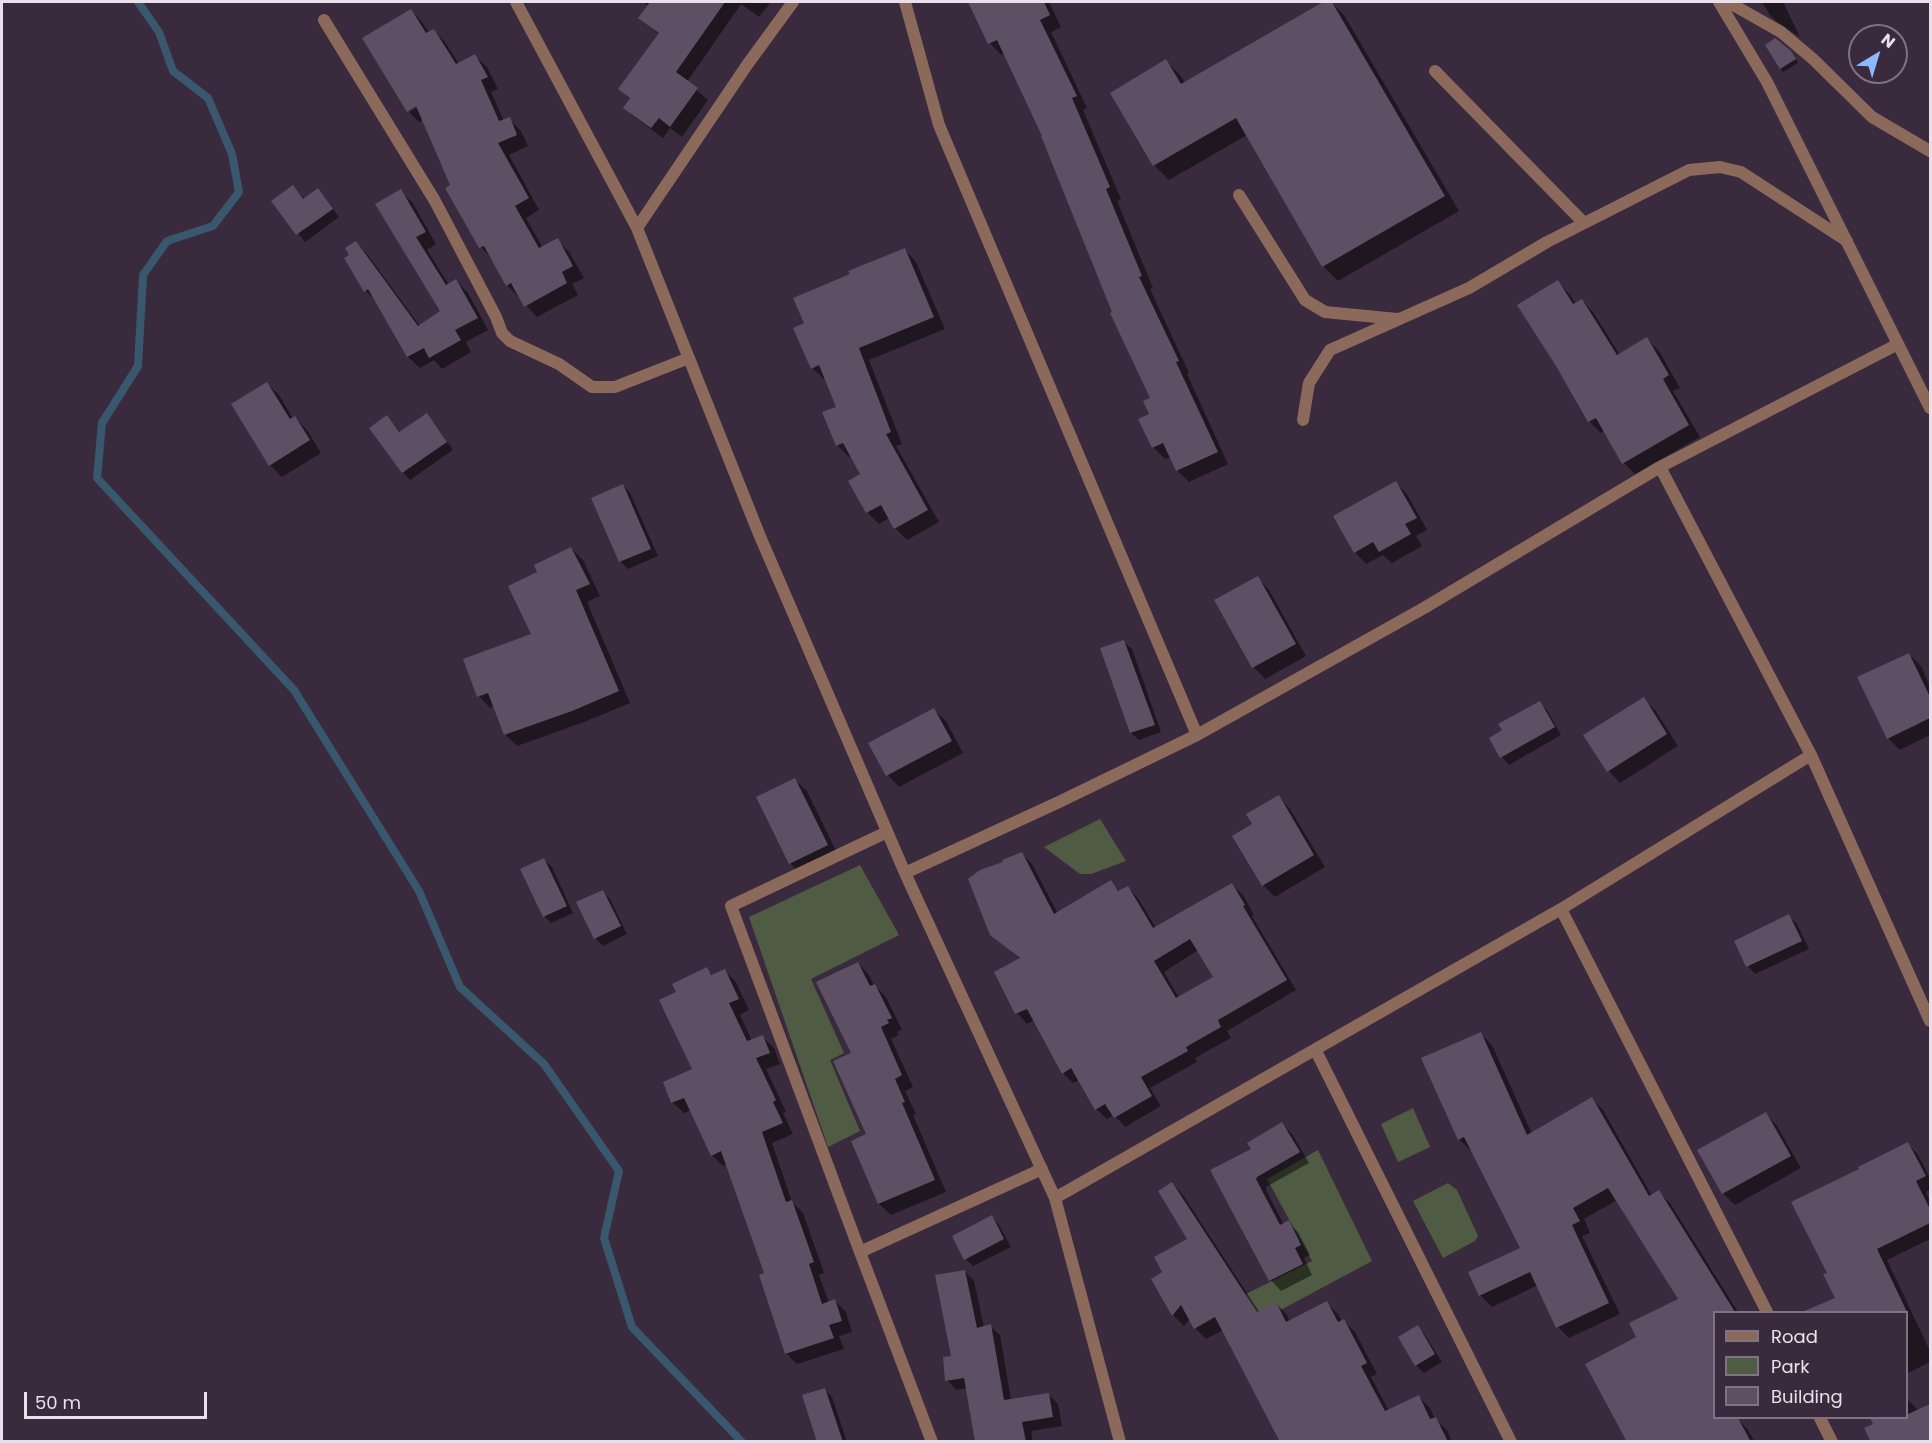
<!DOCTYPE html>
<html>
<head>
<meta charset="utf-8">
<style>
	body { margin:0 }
	#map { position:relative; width:1932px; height:1443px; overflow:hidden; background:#392b3d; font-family:Poppins,sans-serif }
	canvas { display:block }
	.frame { position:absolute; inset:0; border:3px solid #e9e0ec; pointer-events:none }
	.legend { position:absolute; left:1713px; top:1311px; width:195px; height:108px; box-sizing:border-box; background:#392b3d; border:2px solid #7f7383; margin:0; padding:8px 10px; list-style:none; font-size:18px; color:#e9e0ec }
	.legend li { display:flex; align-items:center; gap:12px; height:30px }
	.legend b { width:30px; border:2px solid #7f7383 }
	.north { position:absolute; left:1848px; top:24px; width:60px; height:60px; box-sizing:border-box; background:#392b3d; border:2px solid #7f7383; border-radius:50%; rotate:38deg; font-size:16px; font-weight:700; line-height:24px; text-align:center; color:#e9e0ec }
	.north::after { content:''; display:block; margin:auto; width:21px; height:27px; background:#8db9fc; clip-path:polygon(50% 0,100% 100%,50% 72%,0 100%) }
	.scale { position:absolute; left:24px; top:1392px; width:183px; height:27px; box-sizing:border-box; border:3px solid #e9e0ec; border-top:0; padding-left:8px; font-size:18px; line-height:21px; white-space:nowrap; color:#e9e0ec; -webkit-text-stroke:4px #392b3d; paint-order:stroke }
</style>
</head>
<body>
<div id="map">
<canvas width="1932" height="1443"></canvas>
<div class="frame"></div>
<ul class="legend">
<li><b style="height:8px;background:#8c6a5b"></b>Road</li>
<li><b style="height:16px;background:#4f5c43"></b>Park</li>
<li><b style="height:16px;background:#5e5064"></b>Building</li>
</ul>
<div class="north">N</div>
<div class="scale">50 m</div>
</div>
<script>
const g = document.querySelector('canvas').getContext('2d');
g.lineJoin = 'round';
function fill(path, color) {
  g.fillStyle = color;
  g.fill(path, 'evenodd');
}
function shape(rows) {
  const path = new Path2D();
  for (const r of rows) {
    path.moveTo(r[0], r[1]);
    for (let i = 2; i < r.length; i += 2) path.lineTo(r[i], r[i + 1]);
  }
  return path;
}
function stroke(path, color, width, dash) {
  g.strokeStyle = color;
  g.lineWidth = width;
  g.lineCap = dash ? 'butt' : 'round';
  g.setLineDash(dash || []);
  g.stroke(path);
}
fill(shape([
	[1100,819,1126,861,1091,874,1080,874,1044,847],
	[860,865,899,935,811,979,844,1053,830,1060,860,1131,828,1147,749,917],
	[1413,1108,1430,1147,1398,1162,1381,1124],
	[1318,1150,1372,1261,1260,1321,1246,1294,1312,1261,1267,1179],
	[1448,1183,1457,1190,1478,1236,1475,1241,1443,1258,1413,1201]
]), '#4f5c43');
fill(shape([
	[644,2,771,2,759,17,741,4,687,82,708,100,682,137,670,128,663,138,636,118,625,108,631,100,620,89,660,35,640,18,648,6],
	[970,2,1049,2,1061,27,1051,32,1087,108,1083,110,1121,199,1117,201,1153,288,1150,289,1189,373,1187,374,1228,464,1189,482,1177,470,1171,457,1165,459,1153,447,1151,415,1152,399,1114,313,1043,137,1004,53,1001,55,990,43],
	[1326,2,1331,2,1344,15,1459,211,1338,281,1323,266,1247,135,1169,180,1154,165,1166,61,1181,76,1185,83],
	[1762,2,1783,2,1800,37,1777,22,1770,15],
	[411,10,422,22,429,33,434,30,445,42,459,64,475,56,487,67,498,89,491,92,504,121,509,119,521,131,528,146,509,155,539,210,526,218,543,248,557,240,569,252,584,278,572,284,578,295,537,317,507,285,493,260,481,247,423,120,419,122,409,112,423,104,421,101,408,111],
	[1766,46,1794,57,1798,63,1783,72],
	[293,187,305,200,325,198,339,217,305,242,273,201],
	[400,191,412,202,436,244,427,250,449,285,456,281,468,293,488,330,466,342,471,352,442,369,434,360,420,368,408,357,378,303,366,291,346,259,351,256,356,242,367,254,420,326,442,312,377,205],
	[905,250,916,262,945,329,869,360,902,444,896,446,939,522,907,540,895,528,889,518,879,524,867,512,862,475,852,456,849,457,837,445,838,408,826,378,824,379,812,368,806,324],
	[1558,282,1569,294,1576,304,1582,300,1593,312,1620,355,1647,339,1659,351,1680,388,1673,391,1700,437,1635,474,1624,463,1605,430,1601,433,1589,421],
	[267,384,279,395,293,419,295,418,307,430,321,453,282,477,270,465],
	[427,415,434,423,453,450,410,480,403,472,371,428,387,417,401,433],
	[1396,483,1407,494,1427,530,1416,536,1422,546,1392,563,1383,555,1366,564,1355,552],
	[623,486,630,493,658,556,628,569,620,561],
	[571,548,583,560,600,596,587,602,630,703,584,722,517,746,505,734,494,706,490,708,479,696,533,634,539,573],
	[1258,578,1269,590,1306,656,1265,679,1254,667],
	[1124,642,1132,649,1161,732,1139,740,1131,733],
	[1909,654,1921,666,1930,687,1930,735,1900,750,1888,738],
	[1643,699,1655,710,1678,746,1620,783,1609,771,1585,735],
	[1539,703,1547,710,1561,735,1509,765,1502,757,1491,738],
	[934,710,946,721,963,753,899,787,888,775,870,743],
	[795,780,807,791,839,857,802,875,790,863],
	[1279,797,1290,809,1325,867,1275,897,1263,885,1254,825],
	[1022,854,1032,864,1058,914,1111,882,1120,892,1128,888,1138,898,1156,928,1232,885,1243,895,1254,915,1252,916,1296,990,1227,1031,1231,1038,1195,1058,1197,1062,1150,1088,1161,1106,1125,1127,1114,1115,1107,1119,1096,1109,1079,1080,1073,1083,1063,1073,1035,1020,1027,1024,1017,1013,1021,960,991,934,1005,863],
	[1198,950,1215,978,1179,998,1164,972],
	[544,860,552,867,573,913,551,923,544,916],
	[603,892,610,899,627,934,603,946,595,938],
	[1789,916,1797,924,1809,949,1755,974,1748,966,1736,941],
	[858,963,869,975,874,985,886,997,902,1030,897,1032,899,1035,891,1039,913,1087,905,1091,916,1114,913,1115,946,1192,891,1215,879,1204,853,1054],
	[706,969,713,976,725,971,736,982,749,1010,740,1015,752,1041,763,1037,774,1048,780,1064,766,1069,786,1112,783,1113,793,1134,772,1143,792,1202,803,1213,824,1273,819,1275,829,1303,835,1301,846,1312,852,1332,839,1336,844,1349,797,1364,786,1353,766,1274,727,1164,723,1166,712,1155,691,1110,684,1113,672,1102,694,1070,678,993],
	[1480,1033,1492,1045,1532,1134,1592,1099,1603,1110,1652,1196,1659,1192,1670,1203,1738,1312,1714,1312,1714,1418,1730,1418,1731,1421,1737,1418,1748,1430,1755,1442,1629,1442,1638,1338,1680,1300,1617,1200,1584,1219,1590,1233,1582,1236,1620,1314,1569,1338,1558,1327,1538,1285,1492,1307,1480,1295,1522,1249,1472,1150,1470,1150,1459,1139],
	[1766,1114,1777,1126,1801,1168,1735,1205,1723,1193],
	[1282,1124,1292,1134,1309,1163,1266,1187,1266,1190,1284,1225,1288,1222,1298,1232,1310,1255,1304,1258,1312,1275,1281,1291,1271,1280,1212,1170,1253,1149],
	[1908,1144,1918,1155,1930,1178,1930,1190,1926,1192,1930,1201,1930,1239,1887,1260,1930,1351,1930,1362,1906,1374,1906,1312,1806,1312,1837,1298,1829,1273],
	[1172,1183,1183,1195,1260,1313,1276,1303,1287,1315,1290,1322,1327,1303,1338,1314,1342,1322,1344,1321,1355,1332,1377,1374,1371,1377,1389,1411,1419,1397,1430,1408,1435,1419,1447,1430,1452,1442,1281,1442,1223,1330,1206,1339,1195,1328,1190,1319,1184,1326,1173,1315,1153,1279,1164,1273,1189,1240],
	[992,1217,999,1225,1011,1247,973,1266,966,1259],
	[965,1271,974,1281,984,1327,990,1326,1000,1335,1011,1400,1048,1394,1058,1404,1062,1426,1031,1431,1033,1442,978,1442,968,1388,956,1390,947,1380,953,1358],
	[1417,1327,1425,1335,1442,1362,1424,1373,1416,1365],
	[824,1389,832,1397,847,1442,819,1442],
	[1907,1399,1919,1411,1926,1408,1930,1412,1930,1442,1872,1442,1875,1424,1871,1418,1906,1418]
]), '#0007');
stroke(shape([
	[138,2,159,32,173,71,208,98,232,154,239,192,213,226,167,241,143,275,138,366,102,423,97,478,294,690,419,891,460,987,544,1064,619,1171,604,1238,632,1327,742,1442]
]), '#39586d', 8);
fill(shape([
	[650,2,725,2,676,72,698,88,670,127,659,118,651,128,623,108,630,98,618,89,659,33,638,18],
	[968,2,1044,2,1050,15,1040,20,1077,96,1072,98,1110,187,1106,189,1142,276,1139,277,1179,361,1176,362,1218,452,1176,471,1163,443,1152,448,1138,419,1149,414,1143,401,1150,398,1110,313,1112,312,1041,136,1042,136,997,40,988,44],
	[1323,2,1332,2,1445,196,1322,267,1236,118,1153,166,1110,93,1166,59,1181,84],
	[411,9,426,33,434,29,456,64,475,54,488,77,481,80,499,121,510,117,517,135,498,143,529,198,515,206,539,248,558,238,573,266,562,272,567,283,524,307,511,283,506,286,484,246,479,248,445,188,450,185,416,106,407,112,362,38],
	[1775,38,1791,51,1796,59,1780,69,1765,45],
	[293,185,303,199,318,188,333,209,296,235,271,201],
	[401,189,426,232,416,237,446,285,456,279,478,318,455,330,461,340,429,358,424,348,407,357,368,289,364,292,344,258,349,255,345,248,356,241,418,326,440,311,375,204],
	[905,248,934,317,859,348,891,432,886,434,928,510,894,529,881,505,866,513,848,481,860,474,843,443,836,446,822,412,836,407,819,365,811,369,793,328,804,323,793,298,850,274,848,271],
	[1558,280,1573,304,1582,299,1617,355,1647,337,1669,375,1663,379,1689,425,1622,464,1596,418,1588,422,1556,366,1517,305],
	[267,382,290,419,295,416,310,440,269,466,231,404],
	[427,413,447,442,402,473,369,428,387,415,399,432],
	[1396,481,1417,518,1405,524,1411,534,1379,552,1373,542,1354,553,1333,516],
	[623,484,651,549,619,562,591,498],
	[571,547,590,584,576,590,619,691,572,711,504,735,488,693,477,697,463,659,531,634,508,586,537,572,534,565],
	[1258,576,1296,644,1252,668,1214,600],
	[1124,640,1155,725,1130,733,1100,648],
	[1909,653,1930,697,1930,718,1887,739,1857,677],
	[1644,697,1667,734,1607,772,1583,735],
	[1540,701,1555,727,1500,758,1489,738,1502,730,1498,724],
	[934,708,952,741,886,776,868,743],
	[795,778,828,845,789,864,756,797],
	[1279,795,1314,855,1262,886,1232,836,1252,824,1246,814],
	[1022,852,1054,914,1111,880,1118,891,1128,886,1153,928,1232,883,1245,905,1243,906,1287,980,1218,1020,1221,1027,1186,1047,1188,1051,1141,1077,1152,1096,1114,1118,1105,1104,1095,1110,1071,1068,1062,1074,1027,1009,1015,1014,994,972,1020,958,990,935,968,879,980,870,1003,862,1002,860],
	[1190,939,1213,977,1176,998,1154,961],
	[544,858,567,906,543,917,520,869],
	[603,890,621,926,594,939,576,902],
	[1789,914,1802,941,1746,967,1734,941],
	[858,962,870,986,875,984,892,1018,887,1020,889,1023,881,1027,902,1075,895,1079,905,1102,902,1103,935,1180,878,1204,851,1141,866,1134,833,1061,851,1053,816,982],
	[707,967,711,975,725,969,739,999,729,1003,747,1041,763,1035,770,1053,756,1058,776,1100,773,1102,783,1123,762,1132,786,1202,792,1200,814,1262,809,1264,822,1304,835,1299,842,1321,829,1325,834,1338,785,1354,759,1275,764,1273,721,1151,711,1156,684,1098,671,1103,663,1082,692,1069,659,1000,676,992,672,984],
	[1481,1032,1527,1135,1592,1097,1649,1196,1659,1190,1735,1312,1714,1312,1714,1418,1738,1418,1751,1442,1627,1442,1585,1364,1636,1337,1629,1323,1678,1299,1608,1188,1573,1208,1580,1221,1572,1225,1609,1303,1556,1328,1530,1272,1479,1296,1468,1272,1520,1248,1464,1137,1458,1140,1421,1058],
	[1766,1112,1791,1156,1722,1194,1697,1150],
	[1282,1122,1300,1152,1257,1177,1256,1179,1280,1225,1289,1220,1301,1245,1295,1248,1303,1264,1269,1281,1210,1170,1251,1149,1247,1143],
	[1908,1142,1926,1176,1916,1181,1930,1209,1930,1223,1877,1249,1907,1312,1802,1312,1835,1298,1823,1274,1827,1273,1791,1202,1859,1169,1858,1167],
	[1172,1182,1257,1312,1276,1302,1286,1322,1327,1301,1338,1322,1344,1319,1367,1363,1361,1366,1385,1411,1419,1395,1430,1419,1436,1417,1448,1442,1280,1442,1215,1317,1194,1329,1181,1305,1172,1316,1151,1279,1162,1272,1154,1257,1187,1239,1158,1191],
	[992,1215,1004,1239,964,1260,952,1236],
	[965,1270,977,1328,991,1324,1004,1400,1049,1393,1053,1417,1022,1422,1026,1442,975,1442,964,1378,945,1381,943,1357,951,1356,935,1275],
	[1418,1325,1435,1354,1415,1366,1398,1337],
	[825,1388,843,1442,817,1442,802,1395],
	[1930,1404,1930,1442,1871,1442,1864,1428,1873,1424,1870,1418,1906,1418,1906,1415]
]), '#5e5064');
stroke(shape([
	[1435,71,1584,223],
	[1239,195,1305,300,1325,312,1397,319],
	[1303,420,1309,383,1330,350,1469,288,1547,242,1689,170,1720,167,1741,172,1847,241]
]), '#8c6a5b', 12);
stroke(shape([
	[516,2,637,228,759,534,905,873,1055,1198,1120,1442],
	[905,2,939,125,1197,735],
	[1719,2,1767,82,1930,408],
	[1728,2,1781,32,1813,59,1872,117,1930,151],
	[324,20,435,201,496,317,502,333,510,341,559,364,592,387,615,387,689,358],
	[637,228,747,65,793,2],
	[1660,467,1811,755,1930,1021],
	[887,832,731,906,860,1252,932,1442],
	[905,873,1059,802,1197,735,1424,608,1660,467,1898,344],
	[1561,909,1767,1312],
	[1316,1051,1511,1442],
	[1055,1198,1561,909,1811,755],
	[860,1252,1042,1169],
	[1820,1418,1832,1442]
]), '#8c6a5b', 12);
</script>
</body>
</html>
